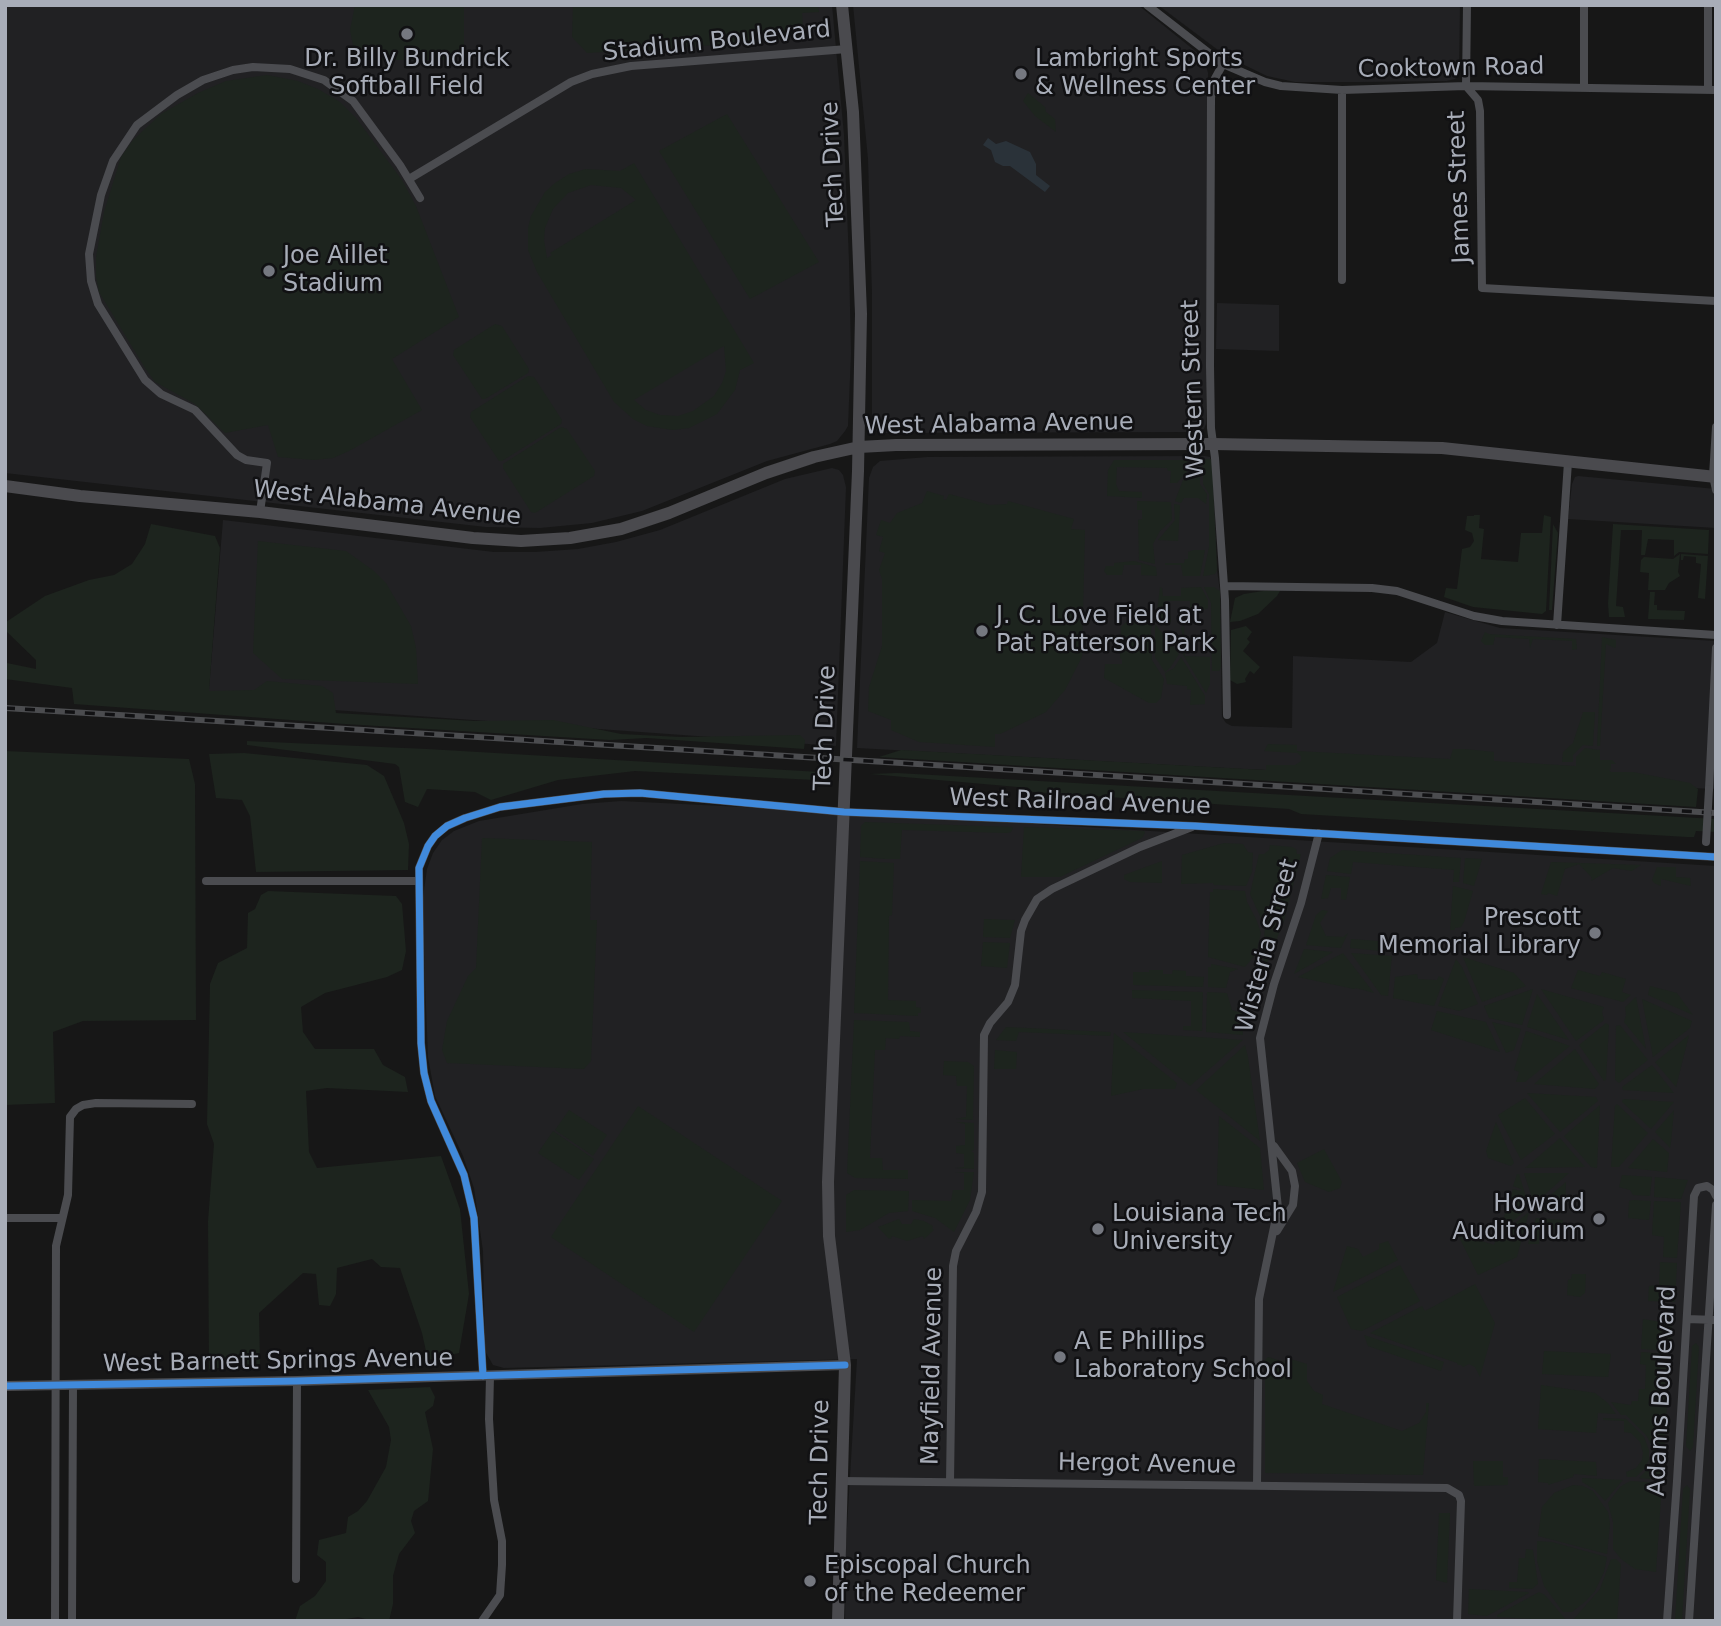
<!DOCTYPE html>
<html>
<head>
<meta charset="utf-8">
<style>
	body { margin:0 }
	#map { position:relative; width:1721px; height:1626px; overflow:hidden; background:#171717; font-family:"DejaVu Sans",sans-serif }
	canvas { display:block }
	.frame { position:absolute; inset:0; border:7px solid #a8adb8; pointer-events:none }
</style>
</head>
<body>
<div id="map">
<canvas width="1721" height="1626"></canvas>
<div class="frame"></div>
</div>
<script>
const g = document.querySelector('canvas').getContext('2d');
g.lineJoin = 'round';
function fill(path, color) {
  g.fillStyle = color;
  g.fill(path, 'evenodd');
}
function shape(rows) {
  const path = new Path2D();
  for (const r of rows) {
    path.moveTo(r[0], r[1]);
    for (let i = 2; i < r.length; i += 2) path.lineTo(r[i], r[i + 1]);
  }
  return path;
}
function stroke(path, color, width, dash) {
  g.strokeStyle = color;
  g.lineWidth = width;
  g.lineCap = dash ? 'butt' : 'round';
  g.setLineDash(dash || []);
  g.stroke(path);
}
function write(font, color, halo, rows, align = 'center') {
  g.font = font + ' "DejaVu Sans",sans-serif';
  g.lineWidth = 5;
  g.setLineDash([]);
  g.textBaseline = 'middle';
  g.strokeStyle = halo;
  g.fillStyle = color;
  for (const [text, x, y, turn = 0] of rows) {
    g.save();
    g.translate(x, y);
    g.rotate((+turn || 0) * Math.PI / 180);
    g.textAlign = isNaN(turn) ? turn : align;
    if (halo) g.strokeText(text, 0, 0);
    g.fillText(text, 0, 0);
    g.restore();
  }
}
fill(shape([
	[5,5,832,5,844,135,849,261,851,353,848,426,845,431,837,441,830,444,767,461,642,511,592,523,540,528,486,527,5,473],
	[853,5,1138,5,1204,58,1208,73,1206,424,1204,429,1191,432,883,433,875,430,872,424,872,294,868,159],
	[1158,5,1460,5,1459,74,1455,79,1447,81,1360,82,1295,82,1267,76,1226,56],
	[1217,303,1279,305,1279,351,1216,349],
	[1205,456,1210,457,1213,468,1217,570,1220,591,1222,717,1226,723,1232,726,1292,728,1293,656,1411,662,1437,643,1445,612,1500,628,1716,641,1716,789,1243,769,857,748,869,478,873,467,880,461,927,457],
	[832,468,839,470,843,475,846,487,836,746,208,701,223,520,494,552,535,552,578,549,616,542,660,530,785,479],
	[1578,476,1716,489,1716,528,1568,519,1572,484,1575,477],
	[621,801,844,812,1716,866,1716,1621,845,1621,846,1544,857,1359,504,1368,493,1365,485,1351,483,1251,474,1188,463,1156,435,1096,428,1057,422,904,427,869,433,853,442,840,454,831,479,821,582,804]
]), '#212123');
fill(shape([
	[355,5,464,5,464,49,453,60,356,60,350,30],
	[573,5,818,5,819,12,802,13,803,26,792,36,765,42,587,53,572,37],
	[267,75,298,81,318,89,340,102,356,118,402,180,416,206,459,317,392,359,422,410,349,451,333,458,314,460,278,457,268,425,225,433,195,404,155,382,145,368,99,292,96,276,96,257,104,212,121,157,133,140,161,114,198,93,226,81],
	[1028,93,1045,107,1046,112,1055,119,1056,132,1035,116,1023,101],
	[727,114,819,262,750,299,659,151],
	[634,163,754,363,740,370,735,390,717,414,689,428,673,430,647,426,633,419,614,402,537,272,528,250,528,228,531,216,545,192,555,183,569,174,586,169,620,171],
	[591,185,621,188,636,200,550,253,552,255,547,258,544,240,545,228,553,209,568,193],
	[724,346,726,371,722,383,714,396,693,411,678,416,660,415,646,410,634,400],
	[495,324,502,326,529,369,528,373,485,399,482,399,453,355,454,350],
	[528,376,534,377,562,420,561,424,502,461,499,461,470,417,471,412],
	[561,427,567,429,595,471,594,476,535,513,531,512,503,468,503,464],
	[1203,459,1211,459,1212,461,1217,570,1215,574,1205,576,1203,576,1209,547,1209,494,1203,484],
	[1114,460,1193,460,1187,464,1190,468,1177,483,1170,483,1171,471,1168,471,1167,468,1117,467,1116,484,1119,491,1142,492,1142,498,1107,496,1108,470],
	[1200,468,1200,484,1207,494,1206,504,1198,498,1184,498,1181,503,1175,501,1183,480,1192,470,1194,473],
	[927,491,944,496,943,499,946,500,949,494,990,505,1007,504,1008,501,1074,519,1071,529,1085,530,1082,657,1065,690,1046,712,1000,734,995,734,995,747,919,742,891,730,891,720,868,711,869,687,882,646,882,579,879,570,885,553,879,551,883,537,876,535,881,520,890,523,897,513,922,503],
	[1137,501,1171,502,1172,520,1160,531,1153,544,1155,564,1139,560,1138,520,1142,519,1142,510,1137,510],
	[1174,504,1180,505,1178,541,1158,540,1175,520],
	[1474,515,1480,515,1479,528,1484,529,1481,559,1518,562,1521,533,1542,533,1544,515,1551,517,1546,611,1542,614,1473,607,1444,597,1446,588,1457,589,1462,549,1470,547,1474,541,1472,533,1465,530,1467,516,1474,516],
	[151,524,215,536,220,548,209,691,254,690,267,681,322,686,333,693,336,713,475,721,553,720,621,734,681,737,800,735,805,740,804,749,647,738,610,740,345,724,74,704,72,688,5,679,7,663,36,669,36,660,7,632,6,622,45,596,89,580,114,575,132,564,145,544],
	[1553,524,1558,533,1552,610,1549,610],
	[1613,524,1709,530,1708,554,1679,552,1674,556,1674,540,1648,539,1645,555,1641,555,1642,530,1621,530,1616,606,1623,607,1625,617,1609,617,1608,604],
	[258,541,346,551,374,571,386,583,411,626,416,648,418,684,282,679,253,653],
	[1193,550,1205,550,1200,576,1183,576,1181,565,1165,565,1165,563,1184,563,1185,559,1188,559,1188,552],
	[1680,554,1678,572,1680,576,1669,583,1665,590,1648,590,1649,573,1640,572,1641,560,1644,557,1673,559],
	[1681,554,1708,556,1705,599,1698,598,1701,564,1696,563,1696,557,1684,556,1683,560,1681,560],
	[1134,561,1156,567,1157,576,1141,575,1141,565,1124,565,1122,575,1107,575,1104,571,1106,566,1114,566,1114,563],
	[1160,587,1162,588,1163,596,1181,596,1181,588,1201,587,1208,600,1208,608,1190,615,1190,601,1164,601,1164,607,1161,608,1161,611,1164,611,1164,616,1171,616,1171,622,1156,620],
	[1204,587,1214,587,1220,591,1221,667,1219,671,1212,671,1211,603],
	[1263,591,1280,591,1277,596,1258,614,1240,621,1230,622,1235,598,1244,594],
	[1650,592,1655,592,1654,605,1657,605,1657,610,1685,611,1684,620,1648,619],
	[1140,620,1153,620,1151,630,1152,660,1164,679,1161,698,1156,703,1149,703,1104,678,1105,664,1122,664,1122,659,1120,658,1121,627,1126,622,1140,622],
	[1155,624,1179,654,1170,668,1165,672,1155,657],
	[1184,625,1185,656,1210,657,1210,684,1206,693,1182,653,1183,638,1181,628],
	[1246,626,1252,632,1247,639,1250,642,1243,651,1260,667,1254,674,1250,671,1245,679,1246,682,1237,684,1230,680,1231,630],
	[1485,632,1489,634,1576,639,1577,649,1572,650,1572,641,1533,639,1530,648,1529,639,1495,637,1493,645,1485,645,1481,641],
	[1602,637,1616,640,1616,647,1615,648,1606,644,1600,746,1597,746],
	[1181,657,1205,696,1205,704,1190,705,1191,690,1187,689,1187,686,1167,684,1165,673,1174,668],
	[1583,712,1595,712,1593,746,1583,745,1573,755,1573,762,1562,762,1563,752,1573,743],
	[247,741,427,749,820,772,815,780,635,771,558,780,491,800,475,792,427,789,418,807,405,802,399,767,395,764,247,745],
	[1268,744,1297,745,1297,751,1450,759,1453,749,1465,749,1494,752,1494,761,1576,766,1576,757,1585,748,1600,750,1600,760,1612,760,1616,764,1611,764,1611,769,1609,770,1611,772,1633,772,1690,783,1698,789,1696,807,879,757,901,750,1266,770,1266,765,1295,765,1301,761,1301,756,1297,753,1264,751],
	[5,751,189,759,195,784,196,1020,83,1021,53,1032,55,1103,5,1105],
	[244,753,367,765,384,776,404,823,409,844,408,870,256,872,250,816,242,800,216,798,209,754],
	[897,773,1716,819,1716,832,1696,831,1694,837,1687,837,1301,814,1289,809,1018,791,1018,788,1029,788,870,774],
	[865,822,1012,827,1013,828,1011,832,1007,833,902,830,900,859,885,859,860,857,861,826],
	[1024,827,1144,831,1145,833,1142,838,1060,877,1021,877],
	[482,838,592,842,590,920,597,920,591,1061,584,1069,447,1063,442,1050,447,1021,468,976,476,968],
	[1224,843,1243,844,1248,852,1253,853,1252,872,1246,886,1214,885,1213,883,1181,884,1182,855],
	[1270,845,1292,847,1296,849,1297,854,1301,854,1284,921,1267,963,1263,960,1268,951,1263,948,1265,927,1250,894,1259,854,1264,854,1269,850],
	[1342,850,1461,858,1459,882,1453,882,1454,870,1353,862,1351,874,1327,871,1330,858],
	[1465,858,1482,859,1474,886,1463,883],
	[860,861,894,863,892,915,889,916,888,1000,916,1001,916,1007,921,1008,921,1013,918,1013,918,1016,854,1013],
	[1162,861,1162,883,1130,882,1124,879,1124,875],
	[1551,862,1641,865,1632,871,1613,868,1591,881,1592,878,1579,864,1565,869,1557,896,1548,893,1547,895,1541,894],
	[1657,867,1676,867,1676,877,1690,878,1691,886,1661,879,1661,886,1654,883,1652,880],
	[1326,875,1350,877,1346,900,1341,899,1341,888,1331,888,1328,898,1321,899],
	[1453,886,1473,891,1464,922,1461,927,1455,928,1455,930,1450,930],
	[1213,889,1245,891,1247,902,1256,919,1261,933,1256,954,1245,967,1208,957,1210,892,1213,892],
	[268,891,396,896,402,904,406,951,402,970,387,977,325,993,301,1007,303,1032,315,1049,374,1049,383,1065,405,1077,408,1092,327,1088,306,1091,309,1152,317,1168,441,1156,460,1209,469,1294,459,1353,428,1360,422,1333,400,1268,381,1267,372,1259,337,1268,336,1294,330,1306,319,1305,316,1274,303,1273,259,1313,260,1364,209,1369,208,1221,214,1144,207,1124,210,984,218,963,247,948,248,913,255,909,261,895],
	[1322,910,1328,911,1320,923,1326,936,1343,937,1348,933,1341,948,1306,945,1316,915],
	[984,919,1015,920,1010,938,983,937],
	[1351,939,1392,942,1391,952,1350,948],
	[983,942,1010,943,1007,968,981,966],
	[1304,949,1333,952,1294,974],
	[1343,953,1374,993,1356,988,1354,989,1298,977],
	[1351,953,1392,956,1388,996,1381,995],
	[1463,957,1514,973,1526,986,1482,1002],
	[1456,959,1462,967,1478,1004,1459,1011,1438,1006],
	[1211,964,1238,969,1230,972,1226,988,1208,987,1208,967,1211,967],
	[1149,970,1163,970,1163,974,1172,974,1173,970,1186,971,1186,976,1204,977,1203,987,1133,985,1133,972,1149,972],
	[1578,970,1600,976,1602,972,1626,979,1622,992,1631,995,1623,1002,1571,988],
	[1417,974,1418,979,1437,980,1439,976,1444,979,1434,1006,1393,998,1395,977],
	[1650,986,1677,993,1693,1015,1648,995],
	[1533,989,1522,1025,1489,1018,1484,1006],
	[1541,989,1604,1007,1602,1012,1604,1020,1576,1041],
	[1132,990,1203,992,1202,1031,1183,1030,1183,1026,1191,1026,1191,1001,1132,998],
	[1207,992,1227,993,1232,1010,1242,1013,1243,1035,1206,1032],
	[1537,994,1569,1040,1527,1027],
	[1636,997,1646,1049,1624,1022,1626,1015,1625,1007],
	[1642,999,1692,1021,1690,1028,1653,1057],
	[1437,1011,1486,1022,1500,1052,1431,1030],
	[854,1020,909,1022,910,1031,920,1032,920,1037,900,1036,899,1039,886,1038,885,1050,875,1050,870,1158,882,1158,883,1170,908,1170,908,1179,855,1178,847,1173],
	[1492,1022,1521,1029,1514,1050,1506,1053],
	[1606,1023,1609,1025,1606,1080,1604,1081,1579,1045],
	[1620,1025,1648,1060,1619,1083,1615,1080,1616,1026],
	[1006,1027,1110,1032,1111,1032,1110,1036,1019,1032,1016,1041,996,1040],
	[1526,1031,1570,1046,1525,1082,1516,1082,1519,1072,1514,1070],
	[1123,1032,1243,1040,1190,1086],
	[1114,1033,1177,1083,1175,1089,1143,1089,1111,1096],
	[1689,1035,1676,1087,1655,1062],
	[1245,1045,1248,1057,1260,1141,1196,1090],
	[1575,1049,1599,1084,1595,1089,1534,1084],
	[995,1050,1017,1052,1016,1069,994,1069],
	[944,1061,968,1062,974,1066,973,1120,956,1119,966,1117,967,1086,957,1086,956,1076,943,1075],
	[1652,1065,1674,1093,1623,1090,1622,1087],
	[1527,1093,1596,1097,1598,1101,1560,1132],
	[1525,1098,1555,1134,1521,1160,1498,1115],
	[1623,1099,1674,1102,1651,1129,1622,1102],
	[1617,1104,1648,1133,1619,1167,1611,1167,1615,1106],
	[1600,1105,1597,1168,1591,1167,1564,1136],
	[638,1106,782,1201,694,1332,551,1237],
	[569,1110,607,1135,593,1156,555,1130],
	[1674,1110,1671,1142,1670,1148,1655,1132],
	[1219,1116,1260,1148,1264,1190,1217,1185],
	[956,1122,974,1123,974,1150,971,1151,974,1153,974,1169,955,1168,964,1167,964,1154,956,1153,956,1146,965,1145,965,1124],
	[1496,1122,1514,1163,1511,1166,1488,1158,1486,1151],
	[553,1131,594,1159,579,1180,538,1153],
	[1560,1138,1585,1167,1525,1168],
	[1653,1139,1669,1153,1667,1172,1628,1168],
	[1324,1149,1342,1182,1340,1188,1329,1192,1305,1182,1297,1163],
	[955,1172,974,1172,970,1200,954,1232,935,1218,912,1211,912,1200,951,1201,953,1190,964,1190,964,1173],
	[1524,1173,1569,1173,1534,1204],
	[1517,1174,1519,1174,1529,1207,1498,1235,1513,1189,1521,1191,1521,1189,1513,1186],
	[1622,1175,1652,1177,1650,1196,1633,1195,1630,1190,1619,1187],
	[1655,1177,1688,1180,1681,1199,1654,1197],
	[1566,1182,1565,1213,1538,1211,1540,1204],
	[854,1190,909,1191,908,1211,889,1213,860,1230,846,1232,846,1195],
	[1633,1200,1651,1201,1649,1220,1628,1218,1629,1201],
	[1654,1201,1681,1202,1677,1258,1663,1257,1664,1237,1652,1235],
	[1529,1212,1517,1257,1478,1275,1457,1233,1494,1245,1496,1239],
	[1536,1218,1563,1220,1563,1230,1540,1229,1539,1244,1528,1244],
	[899,1219,902,1224,911,1224,914,1219,924,1221,933,1226,932,1228,934,1230,924,1239,923,1236,907,1241,892,1236,891,1239,888,1238,878,1227],
	[1388,1241,1398,1260,1333,1292,1347,1246,1358,1249,1363,1257,1379,1249,1379,1244],
	[1660,1262,1677,1263,1675,1302,1648,1301,1649,1286,1659,1285],
	[1400,1265,1420,1301,1362,1331,1351,1329,1337,1297],
	[1572,1274,1586,1274,1585,1293,1580,1297,1567,1295,1568,1280,1571,1279],
	[1475,1284,1495,1323,1480,1377,1475,1367,1469,1364,1463,1367,1461,1365,1458,1365,1457,1363,1370,1333,1422,1306,1425,1311],
	[1643,1319,1672,1324,1671,1351,1641,1349],
	[1364,1335,1444,1362,1441,1371,1368,1346],
	[1696,1343,1699,1347,1693,1447,1690,1451,1686,1446,1692,1346],
	[1544,1351,1611,1354,1608,1377,1542,1374],
	[1641,1352,1670,1354,1664,1454,1653,1453,1651,1444,1646,1435,1626,1415,1621,1415,1611,1402,1631,1405,1632,1401,1638,1401,1639,1389,1645,1389,1646,1365,1640,1364],
	[1268,1357,1285,1362,1287,1358,1307,1364,1307,1381,1314,1391,1323,1395,1322,1404,1402,1431,1419,1423,1426,1412,1426,1403,1429,1403,1423,1475,1265,1473,1265,1360],
	[1541,1385,1595,1393,1608,1403,1616,1414,1598,1413,1596,1433,1538,1429],
	[430,1387,435,1397,433,1406,425,1412,433,1449,428,1501,414,1511,411,1521,415,1533,399,1554,393,1576,393,1604,389,1621,373,1621,358,1617,335,1621,295,1621,300,1606,315,1596,326,1581,326,1562,317,1555,319,1540,346,1533,348,1517,358,1511,367,1501,386,1467,391,1440,389,1427,368,1390],
	[1603,1418,1626,1419,1644,1437,1649,1450,1649,1459,1645,1468,1636,1477,1627,1477,1626,1472,1636,1468,1642,1460,1643,1453,1640,1442,1631,1433,1624,1432,1624,1421,1603,1420],
	[1652,1456,1664,1457,1662,1480,1639,1478,1647,1470],
	[1539,1459,1596,1462,1597,1476,1574,1474,1573,1477,1548,1485,1548,1483,1538,1482],
	[1473,1461,1503,1461,1503,1477,1508,1477,1508,1485,1474,1486],
	[1582,1478,1623,1480,1605,1501,1594,1489,1582,1482],
	[1630,1481,1662,1483,1656,1572,1635,1569,1621,1559,1613,1549,1613,1522,1608,1503,1620,1487],
	[1573,1485,1583,1486,1593,1491,1608,1512,1610,1524,1607,1554,1538,1536,1542,1507,1554,1493],
	[1687,1485,1690,1489,1682,1621,1675,1621,1683,1489],
	[1439,1513,1450,1513,1447,1583,1436,1580],
	[1537,1541,1552,1542,1607,1557,1604,1572,1595,1591,1586,1601,1572,1612,1563,1612,1544,1586,1537,1561],
	[1526,1549,1533,1550,1538,1584,1532,1589,1509,1588,1509,1582,1517,1582,1519,1558,1525,1558],
	[1611,1559,1616,1559,1621,1564,1617,1621,1572,1621,1600,1589],
	[1469,1589,1528,1592,1529,1593,1487,1616,1468,1614],
	[1539,1592,1545,1595,1567,1621,1497,1617,1497,1615]
]), '#1d241e');
fill(shape([
	[988,138,996,144,1006,141,1030,152,1036,164,1036,175,1050,186,1045,192,1010,166,1003,166,995,162,991,150,983,145]
]), '#2a3239');
stroke(shape([
	[1147,5,1223,64,1265,82,1281,86,1342,90,1466,86,1716,90],
	[1467,5,1466,86,1478,100,1480,111,1482,288,1716,301],
	[1708,5,1708,88],
	[1223,64,1213,82,1211,98,1210,366,1211,428,1215,458,1225,600,1227,715],
	[1584,87,1584,5],
	[1342,90,1342,280],
	[409,179,571,82,592,74,631,66,847,49],
	[1716,427,1713,476,1716,490],
	[260,512,267,463,246,460,237,455,195,410,161,394,145,380,98,304,91,281,89,254,101,195,113,161,137,125,177,95,203,80,233,70,253,67,290,69,324,80,353,101,400,165,420,198],
	[1224,586,1372,588,1397,591,1474,616,1502,621,1716,635],
	[1557,625,1568,462],
	[1709,789,1716,648],
	[206,881,417,881],
	[1274,1146,1292,1171,1295,1186,1293,1205,1277,1231],
	[5,1218,62,1218],
	[1687,1319,1716,1320],
	[483,1376,474,1218,464,1175,431,1101,424,1073,421,1043,419,868,428,846,435,836,447,826,465,818,500,807,604,794,640,793,844,812,1195,826,1716,857],
	[842,1481,1447,1488,1459,1495,1461,1501,1457,1621],
	[950,1482,953,1266,956,1251,976,1212,982,1192,984,1035,990,1023,1008,1002,1015,985,1021,931,1025,920,1037,899,1052,889,1140,847,1192,827],
	[1257,1485,1259,1299,1278,1208,1260,1038,1274,984,1301,903,1319,833],
	[296,1579,297,1381],
	[55,1621,56,1246,68,1195,70,1117,76,1109,83,1105,96,1103,192,1104],
	[72,1621,73,1386],
	[482,1621,500,1595,502,1565,502,1541,494,1500,489,1419,490,1376],
	[1667,1621,1677,1481,1694,1196,1698,1188,1707,1186,1713,1190,1716,1196],
	[1689,1621,1716,1205]
]), '#4b4c50', 8);
stroke(shape([
	[5,1386,297,1381,845,1365]
]), '#4b4c50', 10);
stroke(shape([
	[5,486,80,496,260,512,473,538,521,541,570,538,621,529,669,513,766,473,814,457,859,447,896,445,1213,444,1442,448,1716,477],
	[838,1621,845,1365,829,1236,828,1182,858,471,861,314,853,112,842,5]
]), '#4a4a4e', 12);
const rail = shape([
	[5,708,1716,813]
]);
stroke(rail, '#4b4c4f', 6);
stroke(rail, '#111113', 3.5, [10]);
stroke(shape([
	[1706,842,1709,789]
]), '#4b4c50', 8);
stroke(shape([
	[483,1376,474,1218,464,1175,431,1101,424,1073,421,1043,419,868,428,846,435,836,447,826,465,818,500,807,604,794,640,793,844,812,1195,826,1716,857],
	[5,1386,297,1381,845,1365]
]), '#408adc', 7);
for (const [x, y, r, color] of [
	[407,34,7,"#757880"],
	[1021,74,7,"#757880"],
	[269,271,7,"#757880"],
	[982,631,7,"#757880"],
	[1595,933,7,"#757880"],
	[1599,1219,7,"#757880"],
	[1098,1229,7,"#757880"],
	[1060,1357,7,"#757880"],
	[810,1581,7,"#757880"]
]) {
  const dot = new Path2D();
  dot.arc(x, y, r, 0, 2 * Math.PI);
  g.fillStyle = color;
  g.fill(dot);
  stroke(dot, '#111113', 2.5);
}
write('24px', '#a8adb8', '#111113', [
	["Stadium Boulevard",717,42,-6],
	["Cooktown Road",1451,69,-1],
	["Tech Drive",834,164,-93],
	["James Street",1460,187,-92],
	["Western Street",1194,389,-92],
	["West Alabama Avenue",999,425,-1],
	["West Alabama Avenue",387,504,6],
	["Tech Drive",826,728,-88],
	["West Railroad Avenue",1080,803,2],
	["Wisteria Street",1268,946,-75],
	["West Barnett Springs Avenue",278,1362,-1],
	["Mayfield Avenue",933,1366,-89],
	["Adams Boulevard",1663,1391,-87],
	["Tech Drive",821,1462,-89],
	["Hergot Avenue",1147,1465,1]
]);
write('24px', '#a8adb8', '#111113', [
	["Dr. Billy Bundrick",407,60,"center"],
	["Softball Field",407,88,"center"],
	["Lambright Sports",1035,60],
	["& Wellness Center",1035,88],
	["Joe Aillet",283,257],
	["Stadium",283,285],
	["J. C. Love Field at",996,617],
	["Pat Patterson Park",996,645],
	["Prescott",1581,919,"right"],
	["Memorial Library",1581,947,"right"],
	["Howard",1585,1205,"right"],
	["Auditorium",1585,1233,"right"],
	["Louisiana Tech",1112,1215],
	["University",1112,1243],
	["A E Phillips",1074,1343],
	["Laboratory School",1074,1371],
	["Episcopal Church",824,1567],
	["of the Redeemer",824,1595]
], 'left');
</script>
</body>
</html>
